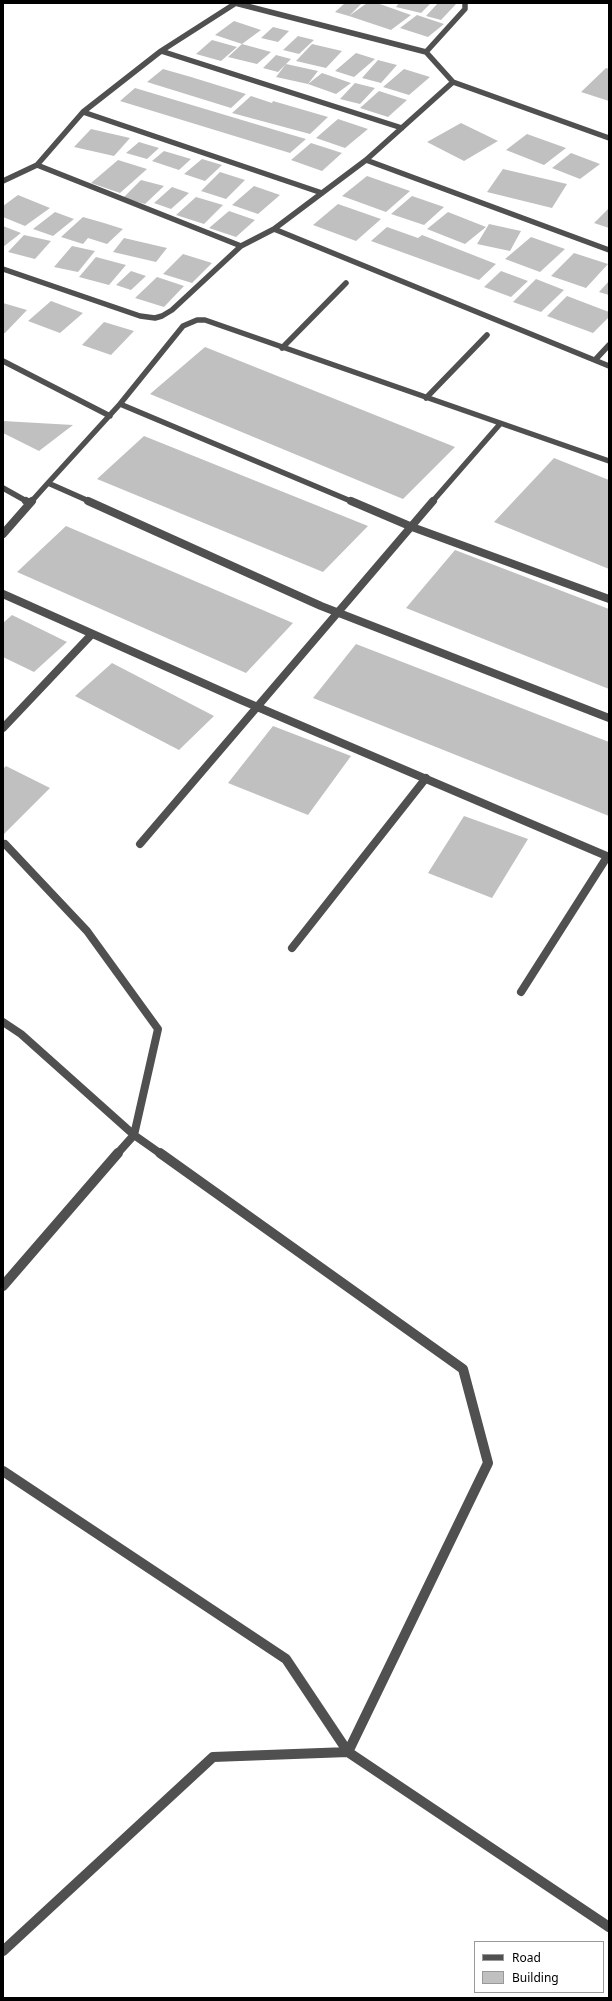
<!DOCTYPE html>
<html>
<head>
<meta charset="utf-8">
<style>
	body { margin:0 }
	#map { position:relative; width:612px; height:2001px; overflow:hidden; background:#fff; font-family:"Noto Sans",sans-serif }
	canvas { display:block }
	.frame { position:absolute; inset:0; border:4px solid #000; pointer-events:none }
	.legend { position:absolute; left:474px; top:1941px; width:130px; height:52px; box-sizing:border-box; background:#fff; border:1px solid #999; margin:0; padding:5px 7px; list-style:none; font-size:12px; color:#000 }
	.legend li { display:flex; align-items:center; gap:8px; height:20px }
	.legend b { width:20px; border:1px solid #999 }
</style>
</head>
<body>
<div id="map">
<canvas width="612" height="2001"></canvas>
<div class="frame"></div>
<ul class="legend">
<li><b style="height:5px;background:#505050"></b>Road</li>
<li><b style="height:11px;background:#c0c0c0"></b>Building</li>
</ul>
</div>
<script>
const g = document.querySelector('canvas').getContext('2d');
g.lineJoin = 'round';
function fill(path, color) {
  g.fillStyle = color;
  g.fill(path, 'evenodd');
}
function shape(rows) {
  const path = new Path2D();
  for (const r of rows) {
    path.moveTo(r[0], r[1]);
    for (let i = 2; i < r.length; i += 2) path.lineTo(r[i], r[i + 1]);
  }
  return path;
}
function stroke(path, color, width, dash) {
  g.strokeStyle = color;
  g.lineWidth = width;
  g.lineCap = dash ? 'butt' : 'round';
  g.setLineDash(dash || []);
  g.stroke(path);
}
fill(shape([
	[345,3,362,3,349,16,335,12],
	[367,3,377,3,411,15,391,30,349,16],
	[399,3,431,3,421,13,396,7],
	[438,3,457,3,441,20,426,16],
	[417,15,444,24,428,37,400,28],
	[234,21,261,30,242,44,215,35],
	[273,27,289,31,278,42,261,38],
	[298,36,314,40,299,54,283,50],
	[212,40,237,47,221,61,196,54],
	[242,44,271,52,257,64,228,57],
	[312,44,342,51,326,68,296,61],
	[356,53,375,59,354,77,335,71],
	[276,55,291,59,278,72,263,68],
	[378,60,397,65,381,83,362,78],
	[286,64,318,71,308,84,322,73,351,83,336,94,308,84,276,77],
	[606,68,609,69,609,101,581,92],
	[163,69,191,77,246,94,231,108,147,82],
	[404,69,430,77,409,95,383,87],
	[355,83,375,88,360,104,340,99],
	[135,88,282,132,306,139,290,153,120,101],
	[379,91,407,100,388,117,360,108],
	[251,96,272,103,273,101,328,117,310,134,232,113],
	[338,119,368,129,345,148,316,138],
	[461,123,498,141,464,161,427,142],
	[91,129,130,138,114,156,74,147],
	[527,134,566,148,544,165,506,150],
	[139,142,159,148,147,159,126,153],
	[311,143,342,153,322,171,291,160],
	[164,151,191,159,179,170,152,161],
	[571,153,600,164,580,179,552,168],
	[202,159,222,165,205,181,184,174],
	[118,160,147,169,120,193,91,183],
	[503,169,567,184,552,208,487,192],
	[220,172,245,180,226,199,201,191],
	[367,176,410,191,386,212,342,196],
	[141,180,164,186,145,204,123,198],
	[254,186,280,195,258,214,232,205],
	[172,187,189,193,171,209,154,203],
	[18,195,50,208,25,226,3,217,3,206],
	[412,196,444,207,424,225,391,214],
	[196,197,223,205,204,224,176,215],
	[338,204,381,219,356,241,313,225],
	[609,208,609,228,594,223],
	[229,211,255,220,236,237,209,228],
	[55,212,74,219,53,236,33,229],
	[448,212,486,227,465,244,427,229],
	[83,217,104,223,123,229,107,244,88,238,83,244,61,237],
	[489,224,521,231,510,251,477,244],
	[3,226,21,233,3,247],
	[387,227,418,238,422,235,496,264,479,280,371,241],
	[24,235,51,241,35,259,8,252],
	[531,237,565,249,540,272,505,259],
	[124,238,167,248,156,262,113,252],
	[72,246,95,251,78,272,54,267],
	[574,253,608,264,586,288,551,276],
	[183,254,212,263,192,283,163,274],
	[96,257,126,265,109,285,79,277],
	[131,271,146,276,131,290,116,285],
	[501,271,528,281,511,297,484,287],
	[157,277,184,286,164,307,135,298],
	[536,279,564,290,541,312,513,302],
	[609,281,609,295,599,292],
	[567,296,609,312,609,317,593,333,547,316],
	[51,301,83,313,60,333,28,321],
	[3,303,27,310,5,333,3,333],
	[104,322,134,331,111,355,82,345],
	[205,347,455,447,403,499,150,394],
	[3,421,73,425,39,451,3,433],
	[144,436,368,526,323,572,97,479],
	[554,458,609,480,609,569,494,522],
	[66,526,293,623,246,673,17,572],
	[455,550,609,609,609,689,406,608],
	[12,615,67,642,34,672,3,657,3,623],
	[356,644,609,742,609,816,313,698],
	[112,663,214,716,179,750,75,696],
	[273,726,351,756,308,815,228,783],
	[6,766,50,788,3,835,3,769],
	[464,816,528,839,492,898,428,873]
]), '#c0c0c0');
stroke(shape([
	[5,844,87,931,158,1029,134,1135,117,1154],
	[292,948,426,778],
	[521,992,607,857],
	[3,1022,21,1034,134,1135,161,1154]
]), '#505050', 8);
stroke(shape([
	[3,1286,118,1153],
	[3,1471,286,1659,348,1752,609,1927],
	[3,1951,213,1757,348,1752,488,1463,463,1369,160,1153]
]), '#505050', 10);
stroke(shape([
	[235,3,426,52,453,82,609,138],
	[161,51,402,128],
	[426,52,465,9,465,3],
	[83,112,322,193],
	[366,160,609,250],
	[37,165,241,246],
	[3,181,37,165,83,112,161,51,236,3],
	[274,229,609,366],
	[3,269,140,316,155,318,162,316,172,310,241,246,274,229,366,160,453,82],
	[282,348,346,283],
	[595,360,609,345],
	[3,361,110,416],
	[426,398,487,335],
	[120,404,353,502],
	[48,483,120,404,183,326,197,320,205,320,609,461],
	[3,488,28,502],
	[31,502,48,483,91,502],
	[432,502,500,424]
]), '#505050', 5.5);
stroke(shape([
	[26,501,29,503],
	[88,501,321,606,609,718],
	[351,501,412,527,609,599],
	[3,534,32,501],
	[3,594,241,700,609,857],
	[3,728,92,634],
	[140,844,433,501]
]), '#505050', 8);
</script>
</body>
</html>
